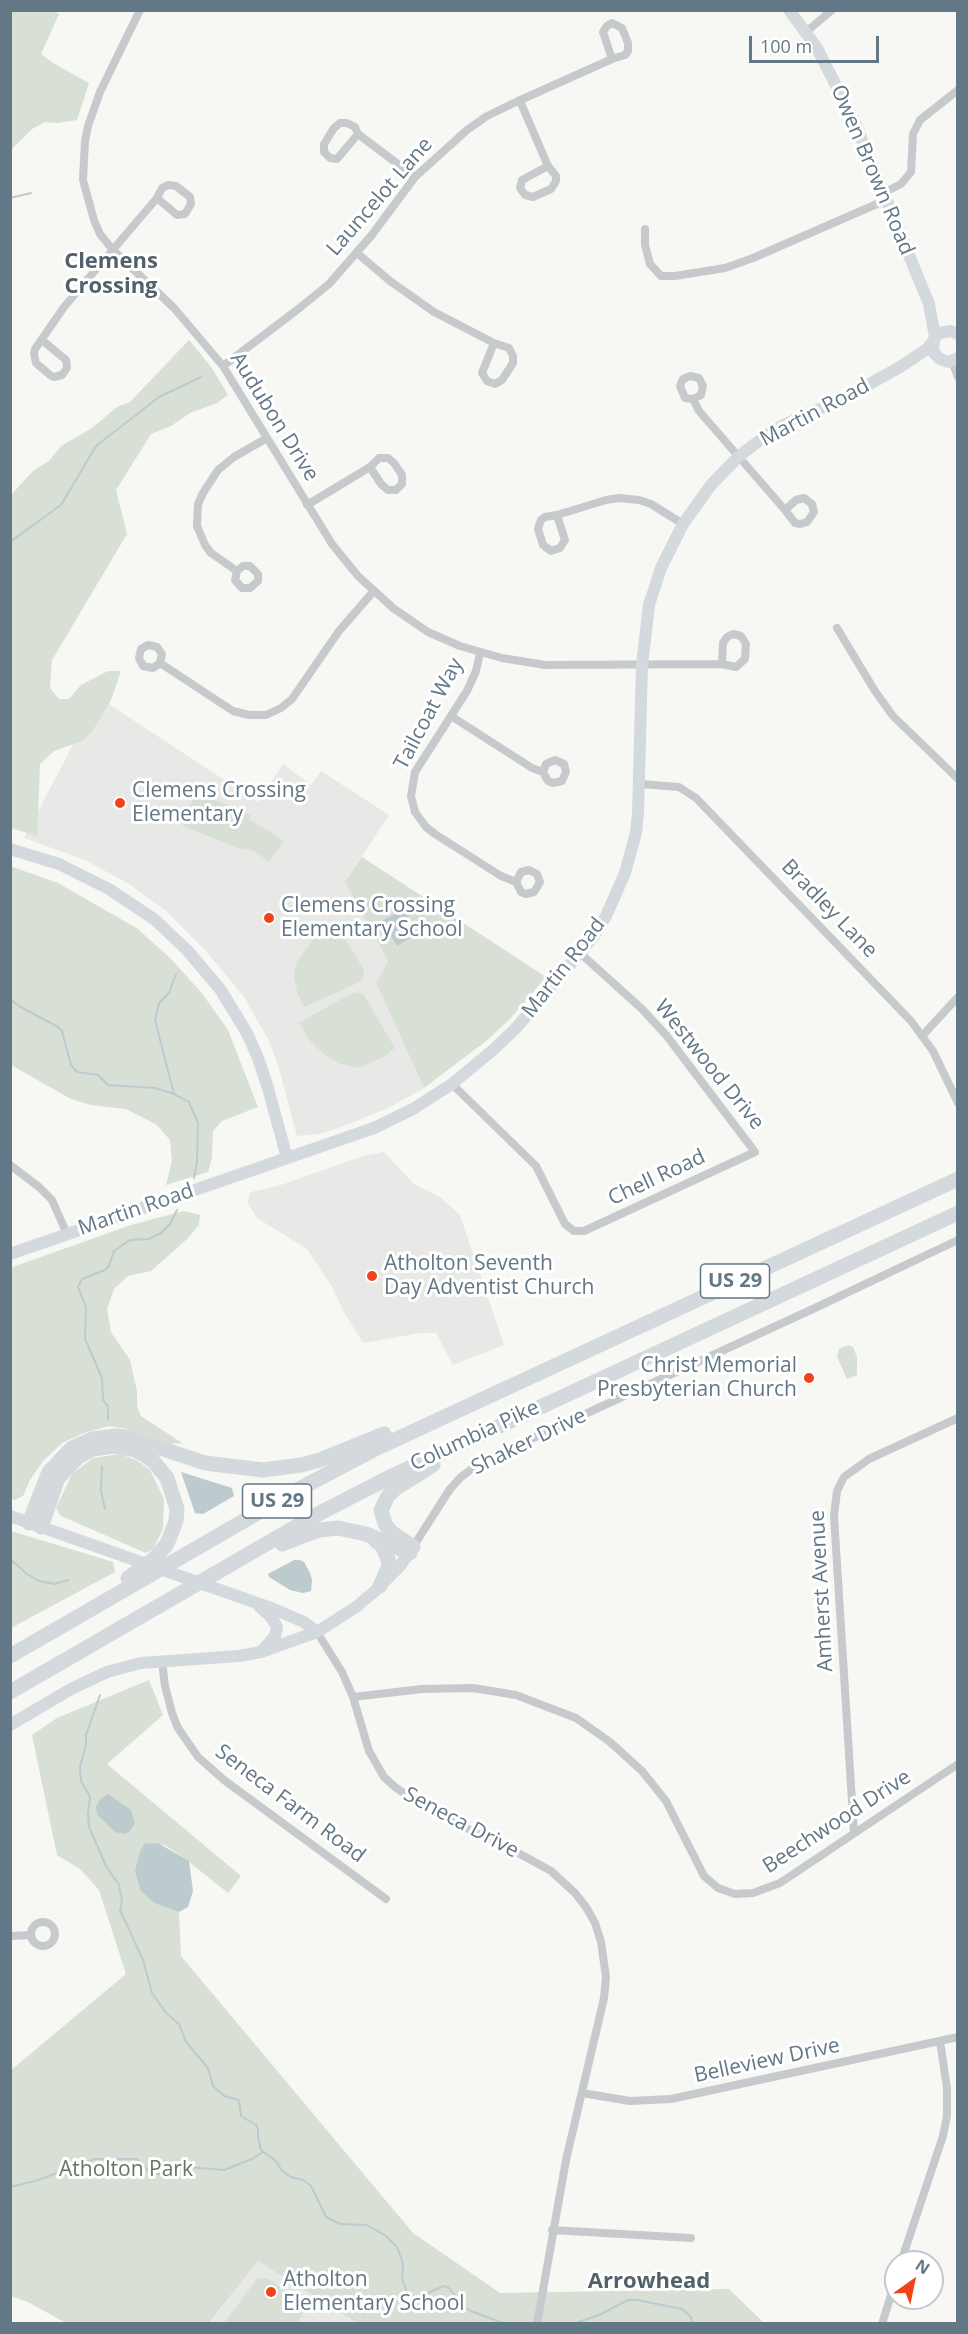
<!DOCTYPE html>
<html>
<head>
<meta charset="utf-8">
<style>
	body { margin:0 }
	#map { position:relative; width:968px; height:2334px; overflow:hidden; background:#f7f7f3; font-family:"Open Sans",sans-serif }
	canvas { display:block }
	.frame { position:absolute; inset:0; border:12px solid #637887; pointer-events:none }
	.north { position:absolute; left:884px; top:2250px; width:60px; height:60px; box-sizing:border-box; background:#fff; border:2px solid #c1c9cf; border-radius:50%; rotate:33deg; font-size:16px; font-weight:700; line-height:24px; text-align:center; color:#637887 }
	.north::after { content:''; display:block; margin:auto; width:21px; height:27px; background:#f0431a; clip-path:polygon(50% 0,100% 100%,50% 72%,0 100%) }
	.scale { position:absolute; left:749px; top:36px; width:130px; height:27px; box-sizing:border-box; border:3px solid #637887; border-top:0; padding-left:8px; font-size:18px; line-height:21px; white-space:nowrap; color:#637887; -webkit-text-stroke:4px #fff; paint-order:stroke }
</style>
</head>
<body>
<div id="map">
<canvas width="968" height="2334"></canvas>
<div class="frame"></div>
<div class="north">N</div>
<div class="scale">100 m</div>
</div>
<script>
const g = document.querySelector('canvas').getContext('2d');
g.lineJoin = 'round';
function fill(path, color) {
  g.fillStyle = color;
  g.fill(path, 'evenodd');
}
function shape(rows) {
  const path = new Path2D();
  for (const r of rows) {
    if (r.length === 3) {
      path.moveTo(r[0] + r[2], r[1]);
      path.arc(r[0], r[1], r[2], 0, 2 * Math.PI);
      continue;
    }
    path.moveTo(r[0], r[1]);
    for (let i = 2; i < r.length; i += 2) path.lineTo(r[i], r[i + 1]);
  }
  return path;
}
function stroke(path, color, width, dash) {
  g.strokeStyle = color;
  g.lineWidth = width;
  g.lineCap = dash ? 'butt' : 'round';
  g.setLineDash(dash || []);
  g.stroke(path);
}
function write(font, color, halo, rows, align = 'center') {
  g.font = font + ' "Open Sans",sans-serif';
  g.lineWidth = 6;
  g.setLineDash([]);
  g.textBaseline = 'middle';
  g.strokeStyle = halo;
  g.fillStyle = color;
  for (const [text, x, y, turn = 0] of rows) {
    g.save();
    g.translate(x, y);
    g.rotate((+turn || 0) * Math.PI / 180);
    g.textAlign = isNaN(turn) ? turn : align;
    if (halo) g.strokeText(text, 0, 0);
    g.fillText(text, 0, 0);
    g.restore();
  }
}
fill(shape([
	[98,697,258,802,283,764,311,785,321,771,389,815,345,882,388,961,376,983,424,1088,388,1108,344,1126,320,1134,297,1136,278,1065,268,1039,244,997,206,951,166,911,129,884,85,860,24,838],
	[384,1152,414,1184,440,1197,460,1215,504,1345,453,1365,436,1333,420,1333,363,1343,344,1312,331,1285,307,1249,257,1218,247,1202,251,1192,281,1185,363,1156],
	[258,2261,357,2323,209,2324]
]), '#e8e8e7');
fill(shape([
	[11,10,54,11,59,14,41,54,53,63,89,83,77,120,58,123,45,122,32,129,11,150],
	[189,340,212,368,228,395,217,403,190,413,171,426,151,434,116,490,127,534,52,660,50,688,59,699,69,699,81,685,108,671,121,671,111,700,93,730,84,740,54,751,40,764,37,836,11,828,11,495,33,471,49,461,61,446,92,428,117,407,130,402],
	[196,792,251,815,249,819,284,841,269,862,253,850,237,848,182,825],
	[362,857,546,977,510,1019,486,1041,424,1088,376,983,388,961,345,882],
	[10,866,58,883,138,929,171,959,201,992,228,1030,258,1107,222,1121,213,1131,212,1158,208,1172,166,1185,172,1161,170,1140,157,1125,126,1109,91,1105,71,1099,11,1065],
	[338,927,364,970,362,981,304,1007,297,992,294,975,296,963,313,940],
	[354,992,363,994,395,1048,383,1057,358,1068,340,1064,325,1055,310,1041,299,1023],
	[184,1211,200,1215,199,1225,187,1239,151,1271,128,1276,114,1289,107,1309,111,1332,130,1360,137,1391,137,1406,141,1416,182,1443,169,1444,127,1429,109,1426,84,1433,62,1443,44,1460,30,1480,23,1496,15,1500,11,1498,10,1268,131,1225],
	[848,1345,853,1347,857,1357,857,1375,847,1379,837,1357,839,1349],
	[120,1454,138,1461,150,1470,164,1499,163,1529,153,1549,146,1553,61,1516,56,1508,72,1474,93,1458],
	[11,1531,113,1562,115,1572,11,1628],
	[149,1680,163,1715,107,1764,241,1876,228,1893,184,1858,165,1845,153,1843,135,1871,140,1890,154,1903,179,1912,181,1956,413,2233,500,2293,729,2289,764,2323,357,2323,258,2261,209,2323,66,2323,28,2302,11,2296,10,2071,126,1974,99,1890,80,1869,57,1855,32,1735,57,1718],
	[267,2278,308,2305,297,2323,224,2323,257,2279]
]), '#d8dfd4');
fill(shape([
	[414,903,418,911,405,918,415,935,397,946,382,921],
	[181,1472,232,1488,234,1496,203,1514,195,1513],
	[294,1560,300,1560,304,1562,310,1573,312,1580,311,1591,303,1593,290,1590,269,1577,268,1574],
	[108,1794,131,1810,135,1823,129,1832,124,1834,115,1832,97,1814,96,1807,100,1799],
	[158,1843,189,1861,193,1891,188,1907,179,1912,154,1903,140,1890,135,1871,140,1852,144,1844]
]), '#bdcace');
stroke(shape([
	[10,198,31,193],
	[10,542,61,505,96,446,159,397,201,377],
	[10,953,10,963],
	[10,999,19,1006,58,1027,62,1031,71,1065,77,1072,98,1075,108,1085,155,1088,174,1094,189,1102,198,1123,197,1162,194,1178],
	[174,1094,155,1020,159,1003,169,993,176,974],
	[108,1419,108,1406,103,1400,102,1378,85,1339,86,1307,78,1287,82,1279,105,1270,109,1266,114,1251,130,1240,149,1239,161,1233,170,1224,177,1210],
	[102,1466,101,1491,105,1509],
	[10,1559,27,1574,39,1581,54,1584,68,1580],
	[100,1695,86,1735,86,1745,80,1767,81,1781,90,1797,88,1814,89,1827,106,1866,119,1885,122,1901,120,1910,143,1960,152,1993,166,2013,179,2024,186,2042,208,2068,213,2086,224,2096,239,2100,241,2116,256,2125,258,2130,258,2137,261,2150,276,2161,282,2171,291,2177,303,2180,311,2186,326,2217,340,2224,367,2225,386,2236,397,2247,403,2264,402,2278,407,2292,410,2294,415,2297,422,2296,443,2286,449,2288,464,2307,471,2311,506,2324],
	[10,2187,35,2181,95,2159,137,2159,149,2172,164,2175,176,2169,186,2167,224,2170,252,2159,263,2152],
	[540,2323,559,2324],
	[525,2324,534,2323],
	[573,2324,601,2314,628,2300,637,2300,682,2309,691,2317,692,2324]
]), '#bdcace', 2);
stroke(shape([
	[140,10,100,92,88,126,85,141,83,180,94,220,100,234,113,250,174,308,223,366,332,544,358,576,393,608,428,632,460,646,502,658,545,665,722,664,736,667,745,659,746,644,741,636,733,634,727,637,723,643,722,664],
	[806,32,832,10],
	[520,101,548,166,556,176,556,181,551,189,533,197,525,195,520,188,522,180,548,166],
	[358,134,337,159,330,158,324,152,324,144,334,128,340,123,347,123,355,127,358,134,415,177],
	[883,193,901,184,911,172,913,134,920,120,958,90],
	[645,229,645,245,650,264,661,276,675,276,725,268,753,258,886,200],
	[357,253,390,281,434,312,494,343,509,348,513,356,513,363,502,380,495,384,487,381,482,373,494,343],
	[42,340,66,360,67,368,62,375,54,377,50,375,36,363,34,354,35,349,64,307,157,198,162,188,168,185,176,186,190,197,191,204,185,214,177,215,157,198],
	[952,361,958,377],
	[223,366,297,310,329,284,371,236,415,177,467,130,487,116,516,102,612,59,625,55,628,51,628,43,622,28,612,23,607,26,603,32,612,59],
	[693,399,685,398,680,386,683,379,690,376,699,378,703,386,701,395,693,399,699,411,785,510,796,500,804,498,812,504,814,512,807,522,800,524,795,523,785,510],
	[307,505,370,467,379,458,388,458,394,463,402,475,402,484,396,490,388,490,381,484,370,467],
	[557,515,565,540,560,548,551,551,543,545,538,529,541,520,545,517,557,515,606,500,619,498,639,500,651,504,683,524],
	[237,571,243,566,250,566,258,574,258,581,250,588,242,588,235,580,237,571,211,553,205,545,197,526,198,504,203,493,218,470,234,457,267,438],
	[837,628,875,691,893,716,958,779],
	[480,653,476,671,467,691,415,772,411,796,415,812,426,827,435,834,501,876,516,882,521,892,526,894,534,892,540,882,537,874,529,870,521,872,516,882],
	[160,663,153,668,143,666,139,658,141,649,148,645,157,647,162,654,160,663,233,711,249,715,266,715,281,708,292,699,339,631,373,592],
	[451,716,532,768,543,772,548,781,553,783,562,781,566,772,564,764,555,760,546,764,543,772],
	[640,784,679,787,696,798,911,1021,933,1051,958,1103],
	[923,1035,958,997],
	[452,1084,536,1166,565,1224,574,1231,584,1231,755,1152,666,1035,642,1009,580,953],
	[10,1165,39,1187,52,1200,67,1234],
	[413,1547,450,1489,461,1477,481,1462,815,1308,958,1240],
	[317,1632,342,1672,353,1697,369,1751,384,1777,395,1787,427,1809,522,1855,551,1871,575,1893,586,1907,595,1923,601,1942,606,1977,604,1998,566,2160,537,2324],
	[162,1661,165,1686,172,1713,178,1728,198,1757,224,1780,386,1899],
	[353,1697,422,1689,473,1688,516,1695,576,1718,610,1742,642,1771,666,1801,704,1876,718,1888,735,1894,753,1893,780,1883,958,1764],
	[854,1833,834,1516,837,1491,844,1477,869,1459,958,1418],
	[43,1934,12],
	[10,1936,31,1935],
	[582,2093,630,2101,671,2099,958,2037],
	[552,2230,691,2238],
	[901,2262,943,2136,947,2116,947,2088,940,2041],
	[882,2324,896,2279]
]), '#c6cacd', 8);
stroke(shape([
	[789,10,817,48,855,123,929,304,935,337],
	[958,334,951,331,940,333,935,337,933,345,934,353,940,359,948,362,958,358],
	[10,849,59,864,109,889,154,919,187,950,220,989,247,1033,258,1058,268,1088,287,1158],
	[10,1254,374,1128,413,1109,452,1084,493,1050,517,1027,594,936,606,916,625,873,636,833,638,813,642,665,649,605,661,568,683,524,711,485,738,457,764,437,784,425,848,396,900,367,927,349,933,341],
	[10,1516,271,1608,304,1622,317,1632],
	[259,1606,271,1617,277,1627,275,1636,262,1651],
	[10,1725,71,1689,107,1672,141,1663,239,1656,261,1652,317,1632,356,1607,375,1591,400,1566,413,1547]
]), '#d4d9dd', 12);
stroke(shape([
	[29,1523,49,1472,72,1448,92,1439,115,1436,127,1437,205,1463,263,1470,301,1465,320,1460,384,1434],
	[41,1527,58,1478,78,1457,93,1449,114,1446,135,1450,145,1455,154,1462,167,1478,177,1509,176,1521,167,1544,155,1558,128,1578],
	[376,1541,382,1545,388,1559,389,1566,380,1586],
	[282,1544,319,1530,338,1528,366,1534,410,1553],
	[413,1547,391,1532,385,1524,381,1510,388,1496,395,1489,433,1465],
	[10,1656,299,1489,373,1450,958,1179],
	[10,1692,318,1514,392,1476,958,1213]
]), '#d4d9dd', 15);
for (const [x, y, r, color] of [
	[120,803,6,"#f0431a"],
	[269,918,6,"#f0431a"],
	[372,1276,6,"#f0431a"],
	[809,1378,6,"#f0431a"],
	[271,2292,6,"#f0431a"]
]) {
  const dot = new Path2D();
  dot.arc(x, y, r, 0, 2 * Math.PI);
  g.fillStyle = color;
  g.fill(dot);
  stroke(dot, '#fff', 2);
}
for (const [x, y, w] of [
	[735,1281,69],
	[277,1501,69]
]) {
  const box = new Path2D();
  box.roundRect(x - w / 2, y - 17, w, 34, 4.5);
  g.fillStyle = '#fff';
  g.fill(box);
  stroke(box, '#637887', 1.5);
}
write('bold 20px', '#637887', null, [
	["US 29",735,1281],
	["US 29",277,1501]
]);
write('21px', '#637887', '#fff', [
	["Owen Brown Road",872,170,67],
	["Launcelot Lane",380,197,-49],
	["Martin Road",815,413,-28],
	["Audubon Drive",274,417,58],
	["Tailcoat Way",429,714,-62],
	["Bradley Lane",829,909,46],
	["Martin Road",564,968,-52],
	["Westwood Drive",709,1065,51],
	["Chell Road",657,1178,-25],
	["Martin Road",136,1210,-19],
	["Columbia Pike",475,1436,-25],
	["Shaker Drive",529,1442,-26],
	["Amherst Avenue",822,1591,-93],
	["Seneca Farm Road",290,1804,37],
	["Beechwood Drive",837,1822,-33],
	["Seneca Drive",461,1823,28],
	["Belleview Drive",767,2061,-12]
]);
write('21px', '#637887', '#fff', [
	["Clemens Crossing",132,791],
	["Elementary",132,815],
	["Clemens Crossing",281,906],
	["Elementary School",281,930],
	["Atholton Seventh",384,1264],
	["Day Adventist Church",384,1288],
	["Christ Memorial",797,1366,"right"],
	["Presbyterian Church",797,1390,"right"],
	["Atholton",283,2280],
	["Elementary School",283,2304]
], 'left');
write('21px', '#65785f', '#fff', [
	["Atholton Park",126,2170]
]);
write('bold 22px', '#52616b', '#fff', [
	["Clemens",111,262],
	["Crossing",111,287],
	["Arrowhead",649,2282]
]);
</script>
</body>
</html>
